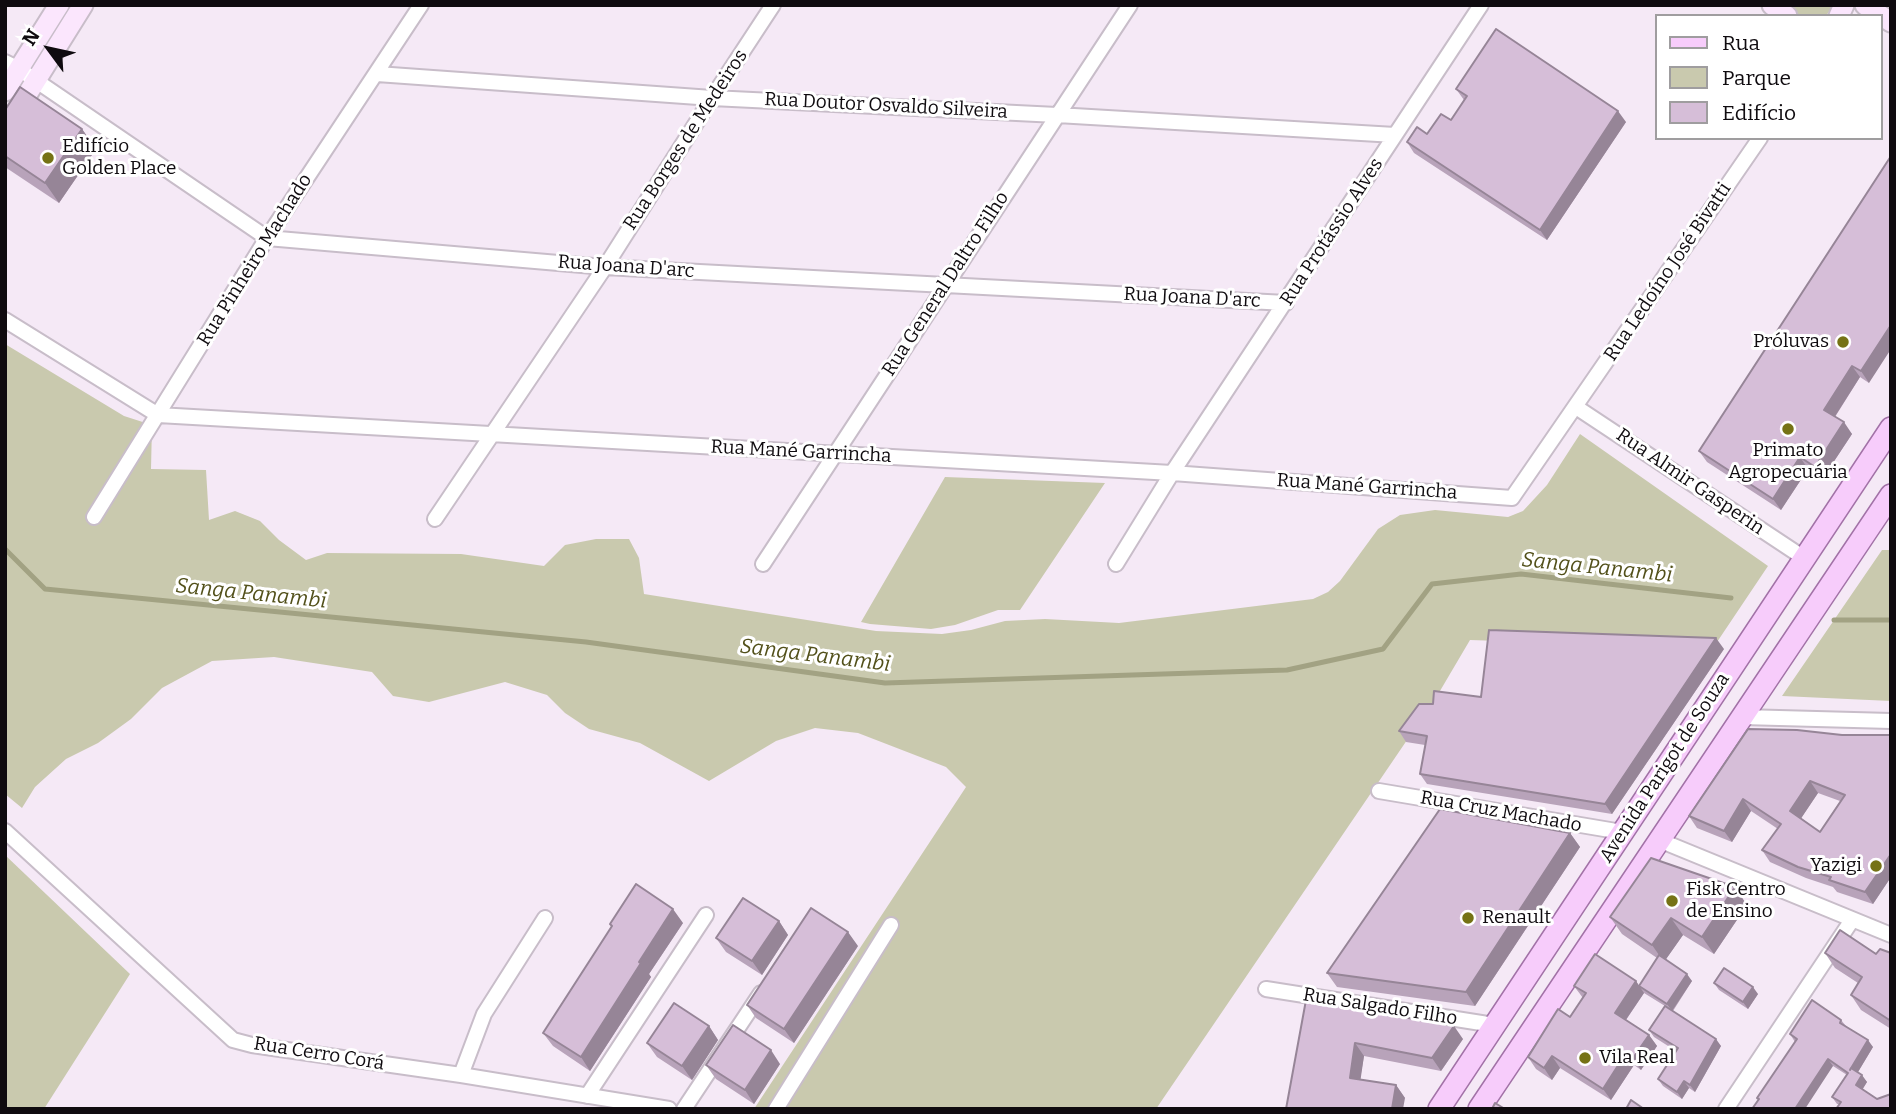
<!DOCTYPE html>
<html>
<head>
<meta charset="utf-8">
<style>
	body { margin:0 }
	#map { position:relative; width:1896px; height:1114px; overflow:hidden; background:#f5e9f6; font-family:Bitter,serif }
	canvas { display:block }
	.frame { position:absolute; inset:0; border:7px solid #0f0b0f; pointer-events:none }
	.legend { position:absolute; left:1655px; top:14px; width:228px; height:126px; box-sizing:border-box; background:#fff; border:2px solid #9f9d9f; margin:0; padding:9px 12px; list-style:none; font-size:21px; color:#0f0b0f }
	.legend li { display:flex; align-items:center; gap:14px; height:35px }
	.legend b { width:35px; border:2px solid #9f9d9f }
	.north { position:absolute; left:14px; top:14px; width:70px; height:70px; -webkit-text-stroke:5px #fff; paint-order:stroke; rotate:303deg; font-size:19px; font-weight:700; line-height:28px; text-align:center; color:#0f0b0f }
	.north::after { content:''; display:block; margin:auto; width:24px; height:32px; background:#0f0b0f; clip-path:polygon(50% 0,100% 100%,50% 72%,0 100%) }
</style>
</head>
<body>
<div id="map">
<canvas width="1896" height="1114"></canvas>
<div class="frame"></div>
<ul class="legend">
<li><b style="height:9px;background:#f7ccfb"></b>Rua</li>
<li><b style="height:19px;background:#c9c9ae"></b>Parque</li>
<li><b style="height:19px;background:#d6bed8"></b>Edifício</li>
</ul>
<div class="north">N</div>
</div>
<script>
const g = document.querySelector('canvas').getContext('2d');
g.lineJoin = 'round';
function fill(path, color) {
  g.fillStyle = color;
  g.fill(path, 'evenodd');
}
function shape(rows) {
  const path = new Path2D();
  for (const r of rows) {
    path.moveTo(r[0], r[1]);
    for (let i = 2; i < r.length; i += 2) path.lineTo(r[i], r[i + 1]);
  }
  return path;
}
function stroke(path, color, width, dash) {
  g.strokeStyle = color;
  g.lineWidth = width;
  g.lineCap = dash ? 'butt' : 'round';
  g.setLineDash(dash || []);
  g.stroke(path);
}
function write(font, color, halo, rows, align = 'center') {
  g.font = font + ' Bitter,serif';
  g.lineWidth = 6;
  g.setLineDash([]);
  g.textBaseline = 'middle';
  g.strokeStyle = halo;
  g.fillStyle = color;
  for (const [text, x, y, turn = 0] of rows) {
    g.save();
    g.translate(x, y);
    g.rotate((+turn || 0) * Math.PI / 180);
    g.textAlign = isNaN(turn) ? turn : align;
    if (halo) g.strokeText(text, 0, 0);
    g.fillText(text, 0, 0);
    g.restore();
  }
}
fill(shape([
	[1781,5,1832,5,1832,7,1826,16,1797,16],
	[5,344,124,416,152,425,151,469,206,470,209,520,235,511,260,521,279,540,306,560,327,553,461,554,544,566,565,545,596,539,629,539,639,558,644,594,876,631,942,634,971,630,1005,621,1045,619,1119,623,1313,599,1328,592,1340,581,1378,529,1400,515,1435,510,1508,517,1523,511,1547,485,1580,434,1768,566,1713,648,1470,640,1437,696,1156,1109,754,1109,966,787,946,767,858,733,815,728,776,741,709,781,640,743,589,729,565,713,547,695,505,682,429,702,393,696,372,672,274,657,212,661,162,688,131,719,98,743,66,759,35,787,22,808,5,794],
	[945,477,1105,483,1020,610,998,610,955,625,931,629,870,624,861,622],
	[1882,550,1891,550,1891,701,1782,696],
	[5,855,130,974,44,1109,5,1109]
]), '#c9c9ae');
stroke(shape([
	[5,549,45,589,586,642,885,683,1287,670,1383,649,1432,584,1521,574,1731,598],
	[1834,620,1891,620]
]), '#a2a283', 5);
const street = shape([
	[5,62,19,69,267,238,605,267,1286,303],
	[377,74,712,98,1057,115,1395,135],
	[5,320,158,415,1172,473,1512,498,1760,138],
	[1576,407,1804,558],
	[94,517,267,238,421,5],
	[435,519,605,267,712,98,773,5],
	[763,564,1130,5],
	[1116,564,1172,473,1481,5],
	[1742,717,1891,721],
	[1379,791,1622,832],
	[5,831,233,1040,252,1045,461,1075,669,1109],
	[1659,840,1891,935],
	[1266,989,1494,1025],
	[461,1075,484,1014,545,918],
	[587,1096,706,915],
	[684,1109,761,993],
	[776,1109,891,925],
	[1726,1109,1852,920]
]);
const secondary = shape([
	[1772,5,1787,16],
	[1865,5,1891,22],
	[1839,16,1844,5],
	[5,91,59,5],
	[5,130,83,5]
]);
const primary = shape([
	[1439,1109,1891,428],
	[1479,1109,1891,495]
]);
stroke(street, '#c8bdc9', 18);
stroke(secondary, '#c8bdc9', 23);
stroke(primary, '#a272a7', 24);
stroke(street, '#fff', 14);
stroke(secondary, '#fbe6fd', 19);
stroke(primary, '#f7ccfb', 21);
fill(shape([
	[1456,89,1626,122,1547,240,1414,153,1407,142,1427,134,1451,120,1464,100],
	[5,110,82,129,96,149,59,203,5,167],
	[1891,156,1869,383,1860,377,1835,417,1852,434,1823,478,1808,469,1781,510,1707,462,1699,451],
	[1724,649,1612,814,1427,784,1420,774,1425,745,1406,742,1399,731,1433,704,1481,697],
	[1842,735,1891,735,1891,877,1873,904,1837,892,1833,887,1806,878,1770,862,1762,850,1778,829,1751,811,1732,842,1697,828,1689,816],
	[1818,793,1840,801,1820,832,1801,818],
	[1570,833,1580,847,1475,1006,1337,987,1327,973],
	[1747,905,1714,954,1683,935,1666,959,1692,981,1673,1011,1721,1046,1695,1092,1689,1088,1682,1099,1663,1086,1658,1079,1676,1051,1654,1037,1649,1030,1665,1006,1644,993,1626,1020,1649,1035,1657,1046,1641,1070,1634,1065,1611,1100,1560,1068,1552,1080,1536,1069,1528,1057,1570,1017,1583,998,1574,986,1636,981,1639,986,1657,958,1622,934,1610,917],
	[779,921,788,935,762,975,726,952,716,938],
	[683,923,649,974,651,977,590,1071,553,1046,543,1033,612,927,610,924],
	[858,946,794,1043,756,1018,747,1005],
	[1825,953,1876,954,1891,953,1891,1029,1861,1010,1851,995,1858,983,1835,968],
	[1714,983,1758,994,1748,1009,1719,990],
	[1306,1000,1463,1039,1441,1071,1364,1056,1360,1079,1396,1085,1405,1098,1286,1109],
	[1841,1020,1846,1026,1873,1047,1858,1072,1867,1082,1862,1089,1891,1109,1837,1104,1832,1097,1847,1075,1833,1066,1758,1100,1795,1042,1790,1034],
	[709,1026,718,1040,692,1080,657,1057,647,1043],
	[780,1064,754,1104,716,1079,706,1065]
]), '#b8a3ba');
fill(shape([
	[1618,111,1626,122,1547,240,1540,230],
	[82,129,96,149,59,203,45,183],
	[1891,325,1891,349,1869,383,1861,371],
	[1852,366,1860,377,1832,421,1824,410],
	[1844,422,1852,434,1823,478,1815,467],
	[1800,457,1808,469,1781,510,1773,499],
	[1716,638,1724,649,1612,814,1605,804],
	[1810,781,1818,793,1798,823,1790,811],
	[1743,799,1751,811,1732,842,1724,831],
	[1570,833,1580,847,1475,1006,1466,992],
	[1891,854,1891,877,1873,904,1865,892],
	[1735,887,1747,905,1714,954,1702,937],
	[673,909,683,923,649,974,651,977,590,1071,581,1057,639,962],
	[1671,918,1683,935,1664,962,1652,945],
	[779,921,788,935,762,975,752,961],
	[848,932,858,946,794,1043,784,1029],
	[1687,974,1692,981,1672,1011,1667,1004],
	[1636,981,1644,993,1623,1024,1615,1013],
	[1753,987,1758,994,1748,1009,1743,1002],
	[709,1026,718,1040,692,1080,682,1066],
	[1454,1026,1463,1039,1441,1071,1432,1058],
	[1649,1035,1657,1046,1641,1070,1633,1058],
	[1716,1039,1721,1046,1695,1092,1690,1085],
	[1868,1040,1873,1047,1855,1077,1850,1070],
	[1355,1043,1364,1056,1359,1090,1350,1078],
	[771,1050,780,1064,754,1104,745,1090],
	[1626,1053,1634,1065,1611,1100,1603,1089],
	[1552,1056,1560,1068,1552,1080,1544,1068],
	[1828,1059,1833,1066,1805,1109,1795,1109],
	[1862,1075,1867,1082,1861,1092,1856,1085],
	[1684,1081,1689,1088,1682,1099,1677,1092],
	[1396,1085,1405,1098,1403,1109,1392,1109]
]), '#968597');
const building = shape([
	[1496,29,1618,111,1540,230,1407,142,1417,127,1427,134,1441,114,1451,120,1467,96,1456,89,1496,29],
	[20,87,82,129,45,183,5,156,5,110,20,87],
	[1891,156,1891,325,1861,371,1852,366,1824,410,1844,422,1815,467,1800,457,1773,499,1699,451,1891,156],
	[1489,630,1716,638,1605,804,1420,774,1427,736,1399,731,1419,704,1433,704,1434,691,1481,697,1489,630],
	[1748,729,1797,730,1842,735,1891,735,1891,854,1865,892,1829,880,1831,877,1798,867,1762,850,1781,824,1743,799,1724,831,1689,816,1748,729],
	[1810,781,1845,795,1820,832,1790,811,1810,781],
	[1440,809,1570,833,1466,992,1327,973,1440,809],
	[1651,858,1735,887,1702,937,1671,918,1652,945,1610,917,1651,858],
	[636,884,673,909,639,962,641,963,581,1057,543,1033,612,926,610,924,636,884],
	[743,898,779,921,752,961,716,938,743,898],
	[811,908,848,932,784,1029,747,1005,811,908],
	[1840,930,1876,954,1880,949,1891,953,1891,1021,1851,995,1862,977,1825,953,1840,930],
	[1595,954,1636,981,1615,1013,1649,1035,1633,1058,1626,1053,1603,1089,1552,1056,1544,1068,1528,1057,1558,1009,1570,1017,1586,993,1574,986,1595,954],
	[1659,955,1687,974,1667,1004,1639,986,1659,955],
	[1724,968,1753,987,1743,1002,1714,983,1724,968],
	[1306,1000,1454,1026,1432,1058,1355,1043,1350,1078,1396,1085,1392,1109,1286,1109,1306,1000],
	[1812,1000,1841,1020,1840,1023,1868,1040,1850,1070,1851,1068,1862,1075,1856,1085,1877,1099,1891,1094,1891,1109,1836,1109,1841,1102,1832,1097,1848,1073,1828,1059,1795,1109,1752,1109,1759,1099,1757,1098,1797,1039,1790,1034,1812,1000],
	[674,1003,709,1026,682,1066,647,1043,674,1003],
	[1665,1006,1716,1039,1690,1085,1684,1081,1677,1092,1658,1079,1678,1048,1649,1030,1665,1006],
	[733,1025,771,1050,745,1090,706,1065,733,1025],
	[1631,1100,1644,1109,1626,1109,1631,1100],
	[1495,1103,1505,1109,1492,1109,1495,1103]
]);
fill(building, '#d6bed8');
stroke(building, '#968597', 2);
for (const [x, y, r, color] of [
	[48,158,7,"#757215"],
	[1843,342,7,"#757215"],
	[1788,429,7,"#757215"],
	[1876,866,7,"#757215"],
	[1672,901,7,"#757215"],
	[1468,918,7,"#757215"],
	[1585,1058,7,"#757215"]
]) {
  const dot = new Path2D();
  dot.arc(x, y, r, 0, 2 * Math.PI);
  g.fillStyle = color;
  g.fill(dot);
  stroke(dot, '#fff', 2.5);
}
write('19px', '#0f0b0f', '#fff', [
	["Rua Doutor Osvaldo Silveira",886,106,3],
	["Rua Borges de Medeiros",686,140,-57],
	["Rua Protássio Alves",1332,232,-57],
	["Rua Pinheiro Machado",255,260,-58],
	["Rua Joana D'arc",626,267,4],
	["Rua Ledoíno José Bivatti",1668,272,-56],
	["Rua General Daltro Filho",946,284,-57],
	["Rua Joana D'arc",1192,298,3],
	["Rua Mané Garrincha",801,452,3],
	["Rua Almir Gasperin",1690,482,34],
	["Rua Mané Garrincha",1367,487,4],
	["Avenida Parigot de Souza",1665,768,-57],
	["Rua Cruz Machado",1501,812,10],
	["Rua Salgado Filho",1380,1007,9],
	["Rua Cerro Corá",319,1054,9]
]);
write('19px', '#0f0b0f', '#fff', [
	["Edifício",62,147],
	["Golden Place",62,169],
	["Próluvas",1829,342,"right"],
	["Primato",1788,451,"center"],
	["Agropecuária",1788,473,"center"],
	["Yazigi",1862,866,"right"],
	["Fisk Centro",1686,890],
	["de Ensino",1686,912],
	["Renault",1482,918],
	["Vila Real",1599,1058]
], 'left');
write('italic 21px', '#52501a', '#fff', [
	["Sanga Panambi",1597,568,6],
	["Sanga Panambi",251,594,6],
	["Sanga Panambi",815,656,7]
]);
</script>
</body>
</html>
